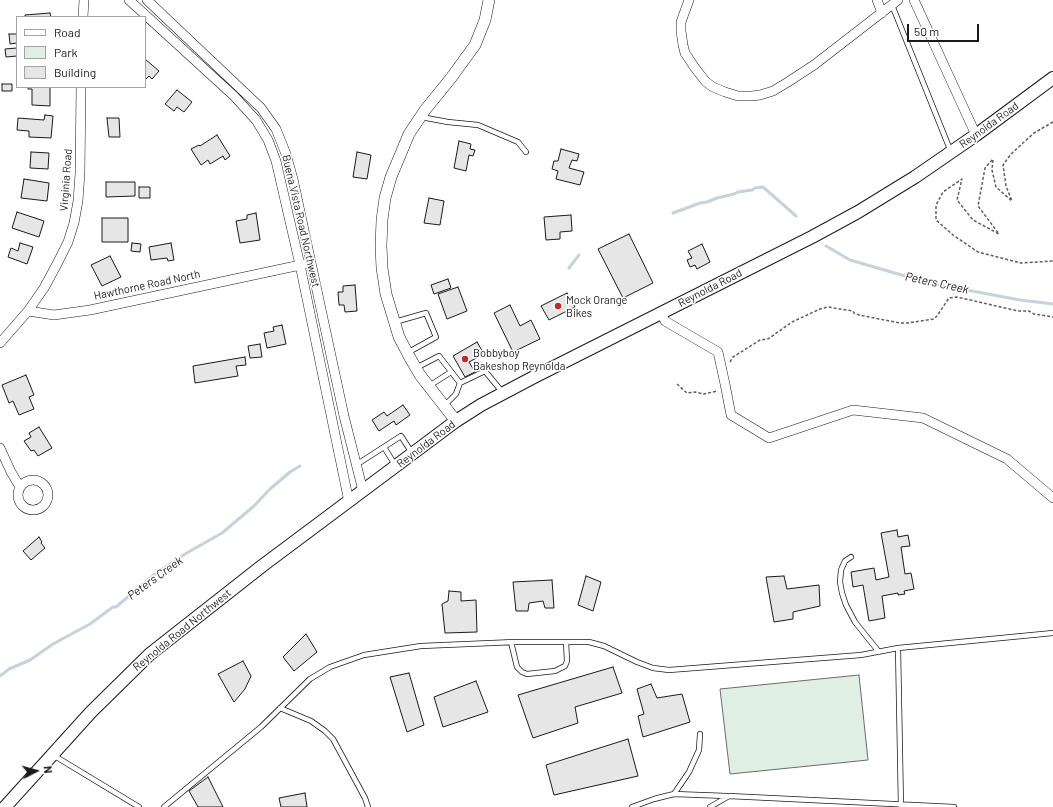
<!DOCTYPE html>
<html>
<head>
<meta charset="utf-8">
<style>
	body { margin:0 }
	#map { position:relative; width:1053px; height:807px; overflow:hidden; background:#fff; font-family:Barlow,sans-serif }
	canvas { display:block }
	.legend { position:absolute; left:16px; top:16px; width:130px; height:72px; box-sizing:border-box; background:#fff; border:1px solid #a3a3a3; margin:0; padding:5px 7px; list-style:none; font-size:12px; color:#1a1a1a }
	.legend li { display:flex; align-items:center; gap:8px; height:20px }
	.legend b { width:20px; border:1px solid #a3a3a3 }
	.north { position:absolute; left:16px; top:751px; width:40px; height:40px; -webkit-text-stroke:3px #fff; paint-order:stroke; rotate:84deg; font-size:11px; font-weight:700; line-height:16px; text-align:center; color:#1a1a1a }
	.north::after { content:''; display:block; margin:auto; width:14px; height:18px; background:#1a1a1a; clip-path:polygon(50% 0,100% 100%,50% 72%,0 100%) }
	.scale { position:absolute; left:907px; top:24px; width:72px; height:18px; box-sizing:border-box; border:2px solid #1a1a1a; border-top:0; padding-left:5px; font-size:12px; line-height:14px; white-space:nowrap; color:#1a1a1a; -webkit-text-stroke:3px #fff; paint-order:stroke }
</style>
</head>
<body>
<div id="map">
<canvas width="1053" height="807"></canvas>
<ul class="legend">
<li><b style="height:5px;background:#fff"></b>Road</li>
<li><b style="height:11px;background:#e0efe3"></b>Park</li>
<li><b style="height:11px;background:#e6e6e6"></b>Building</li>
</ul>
<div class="north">N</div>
<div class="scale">50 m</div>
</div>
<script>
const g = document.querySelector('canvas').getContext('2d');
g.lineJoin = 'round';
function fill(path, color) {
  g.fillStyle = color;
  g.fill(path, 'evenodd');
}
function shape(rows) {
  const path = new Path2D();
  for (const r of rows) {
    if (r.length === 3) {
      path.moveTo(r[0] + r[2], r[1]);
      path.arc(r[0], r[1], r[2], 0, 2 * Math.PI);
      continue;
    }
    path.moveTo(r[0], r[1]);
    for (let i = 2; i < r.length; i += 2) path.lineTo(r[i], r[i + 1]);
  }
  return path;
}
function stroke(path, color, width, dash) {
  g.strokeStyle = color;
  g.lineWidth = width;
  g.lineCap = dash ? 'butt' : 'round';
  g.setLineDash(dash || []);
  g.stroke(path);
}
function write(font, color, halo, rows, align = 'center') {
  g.font = font + ' Barlow,sans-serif';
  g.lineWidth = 3;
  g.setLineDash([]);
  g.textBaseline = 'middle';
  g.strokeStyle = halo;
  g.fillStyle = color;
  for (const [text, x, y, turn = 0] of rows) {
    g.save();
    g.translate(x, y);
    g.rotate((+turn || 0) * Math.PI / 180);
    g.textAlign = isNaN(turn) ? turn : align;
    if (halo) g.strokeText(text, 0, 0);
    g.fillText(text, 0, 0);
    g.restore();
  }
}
const green = shape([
	[859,675,868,760,730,774,720,689,859,675]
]);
fill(green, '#e0efe3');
stroke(green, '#6a6a6a', 1);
stroke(shape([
	[673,213,700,203,707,202,717,198,734,194,738,192,752,190,755,188,763,187,796,216],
	[826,246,850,260,929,283,1020,300,1053,304],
	[569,268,579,255],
	[0,676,9,669,30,660,53,644,90,624,113,607,116,607,155,574,185,554,222,533,254,506,270,489,290,472,300,466]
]), '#c6d2dc', 3);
const building = shape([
	[50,13,51,17,25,17,25,15,50,13],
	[9,34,17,34,17,43,10,44,9,34],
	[17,48,17,56,6,57,5,49,17,48],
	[145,59,159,71,152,79,149,76,145,80,145,59],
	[2,84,12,84,12,91,2,91,2,84],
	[28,87,50,87,50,106,32,105,32,89,28,89,28,87],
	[177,90,192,102,184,112,177,107,174,111,165,104,177,90],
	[45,115,53,116,51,138,29,137,29,131,17,130,18,118,44,120,45,115],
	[107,118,119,118,120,137,109,137,107,118],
	[217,135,230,156,225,160,223,156,210,164,208,160,201,165,191,149,199,145,200,146,217,135],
	[459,141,471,144,470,149,475,150,473,156,469,155,466,171,454,168,459,141],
	[561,149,579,154,577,161,572,160,569,168,584,172,580,185,556,179,558,171,552,169,554,161,558,161,561,149],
	[31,152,49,153,48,169,30,168,31,152],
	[357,152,371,155,367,179,353,177,357,152],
	[24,179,49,183,47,201,21,198,24,179],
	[106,182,135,182,135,196,106,197,106,182],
	[139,187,150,187,150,198,139,198,139,187],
	[429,198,444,201,440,225,424,223,429,198],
	[17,212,44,221,39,237,12,228,17,212],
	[256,213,260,240,240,243,236,221,247,219,247,215,256,213],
	[571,215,572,231,560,232,560,239,546,240,544,217,571,215],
	[102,218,128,218,128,242,102,242,102,218],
	[629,234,653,283,623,298,598,249,629,234],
	[20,243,33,247,27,264,8,257,11,248,18,251,20,243],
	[132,243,141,244,140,252,131,251,132,243],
	[171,243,174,260,168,261,167,258,151,260,149,247,171,243],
	[702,244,710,262,697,269,695,265,690,267,687,260,692,258,688,251,702,244],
	[110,256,121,277,102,286,91,265,110,256],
	[448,279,451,288,434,294,431,285,448,279],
	[355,285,357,311,345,312,344,305,339,305,338,292,343,292,343,286,355,285],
	[458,287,467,311,447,319,438,294,458,287],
	[567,293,575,307,549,320,541,306,567,293],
	[510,305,520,326,531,320,540,339,513,352,494,313,510,305],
	[282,325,286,344,267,348,264,333,274,331,273,327,282,325],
	[477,342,484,354,469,362,475,372,465,377,453,356,477,342],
	[260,344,262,357,250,358,248,346,260,344],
	[245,357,246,365,236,366,238,376,195,383,193,366,245,357],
	[26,375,34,395,29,397,34,409,19,415,13,401,9,403,2,385,26,375],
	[403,405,410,415,396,425,394,421,379,431,372,420,384,412,387,416,403,405],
	[39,427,52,448,38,456,34,450,31,451,24,441,31,437,29,433,39,427],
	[897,530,898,537,908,535,910,546,901,547,905,574,911,573,914,589,904,591,905,594,898,595,898,593,882,596,885,618,869,621,863,585,853,587,851,572,874,568,876,580,889,577,881,533,897,530],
	[39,537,42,542,41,543,45,548,31,560,23,551,39,537],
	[586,576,601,582,593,611,578,605,586,576],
	[784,576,787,589,819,585,820,606,793,612,793,619,774,622,766,577,784,576],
	[552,580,554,608,545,608,543,601,529,603,528,611,516,611,513,582,552,580],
	[449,591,461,592,461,601,476,600,477,632,445,633,442,604,448,601,449,591],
	[306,634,317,652,294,671,283,657,306,634],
	[243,661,251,676,245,689,234,702,218,674,243,661],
	[613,667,622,693,575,707,578,723,533,738,518,695,613,667],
	[409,673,424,725,407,732,390,677,409,673],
	[476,681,488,712,443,727,434,697,476,681],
	[651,684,657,698,682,694,690,722,643,737,638,716,644,714,637,689,651,684],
	[628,739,638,776,554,795,546,765,628,739],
	[208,777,223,807,198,807,189,791,208,777],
	[305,793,307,807,281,807,279,798,305,793]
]);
fill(building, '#e6e6e6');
stroke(building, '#1a1a1a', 1);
const service = shape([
	[892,5,951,152],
	[421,117,448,122,478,125,518,142,526,152],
	[395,322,426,313,436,337,407,353],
	[416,368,439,356,460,383,485,371,503,393],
	[429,386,451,372],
	[444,406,456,394,460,383],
	[384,447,395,465],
	[356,465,401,436,412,453],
	[851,557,845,561,841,570,840,582,842,593,846,605,855,622,879,652],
	[511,642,517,667,522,672,527,674,555,671,565,666,567,661,566,642],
	[898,648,901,807],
	[280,708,311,721,325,731,333,739,365,798,368,807],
	[53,755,139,807],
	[674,794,689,772,699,750,700,734],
	[164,807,261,727,310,679,330,667,364,655,421,646,515,642,589,642,604,646,637,662,653,668,669,670,861,655,898,648,1053,633],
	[632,807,654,799,674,794,727,796],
	[710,807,729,796,954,807]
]);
const minor = shape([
	[129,0,234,96,256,120,268,140,276,161,300,265,349,502],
	[147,0,261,108,276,129,286,154,293,179,344,416,363,491],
	[689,0,681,22,681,31,683,45,685,53,695,68,706,82,713,87,725,92,738,96,752,96,760,95,773,91,788,82,814,65,898,0],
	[877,0,882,13],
	[914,0,976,135],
	[83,17,84,0],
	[28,311,44,288,57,264,68,242,74,223,78,201,80,173,81,87],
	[661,313,665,321,718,352,725,384,731,415,769,438,853,410,923,418,1007,459,1053,498],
	[0,343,28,311,54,315,90,310,305,264],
	[0,448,11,472,20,487],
	[33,495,15]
]);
const tertiary = shape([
	[456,421,420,375,409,356,399,337,386,294,382,268,381,246,382,220,385,198,391,177,409,134,425,110,451,78,475,45,485,20,489,0]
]);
const secondary = shape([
	[5,807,91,712,150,654,262,566,456,421,481,405,534,377,812,237,858,212,915,177,976,135,1053,78]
]);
stroke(service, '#1a1a1a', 6);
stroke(minor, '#1a1a1a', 10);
stroke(tertiary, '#1a1a1a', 12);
stroke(secondary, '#1a1a1a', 14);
stroke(shape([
	[1053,122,1034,133,1011,154,1003,165,1006,186,1012,201,996,187,992,170,993,159,985,168,978,206,999,234,973,220,957,200,962,179,943,192,936,205,936,220,953,235,978,252,1021,263,1053,261],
	[730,362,733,357,760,340,768,339,792,322,820,309,828,307,853,311,854,313,859,315,869,317,900,323,908,323,934,319,937,316,949,298,957,297,1018,311,1029,311,1034,314,1053,317],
	[677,384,687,393,695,392,704,394,717,391]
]), '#5f5f5f', 1.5, [3, 2]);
stroke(service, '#fff', 4.5);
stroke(minor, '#fff', 9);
stroke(tertiary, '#fff', 11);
stroke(secondary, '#fff', 12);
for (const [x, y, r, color] of [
	[558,306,4,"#c62828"],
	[465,359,4,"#c62828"]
]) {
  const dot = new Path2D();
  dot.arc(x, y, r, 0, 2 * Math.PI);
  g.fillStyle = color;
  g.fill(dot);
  stroke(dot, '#fff', 1.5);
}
write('11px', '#1a1a1a', '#fff', [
	["Reynolda Road",989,125,-36],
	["Virginia Road",66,180,-86],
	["Buena Vista Road Northwest",301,221,77],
	["Hawthorne Road North",147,285,-12],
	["Reynolda Road",710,288,-27],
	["Reynolda Road",426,444,-37],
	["Reynolda Road Northwest",182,630,-39]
]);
write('11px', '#1a1a1a', '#fff', [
	["Mock Orange",566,300],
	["Bikes",566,313],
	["Bobbyboy",473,353],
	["Bakeshop Reynolda",473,366]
], 'left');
write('italic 12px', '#1a1a1a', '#fff', [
	["Peters Creek",937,283,12],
	["Peters Creek",155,578,-36]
]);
</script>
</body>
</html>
